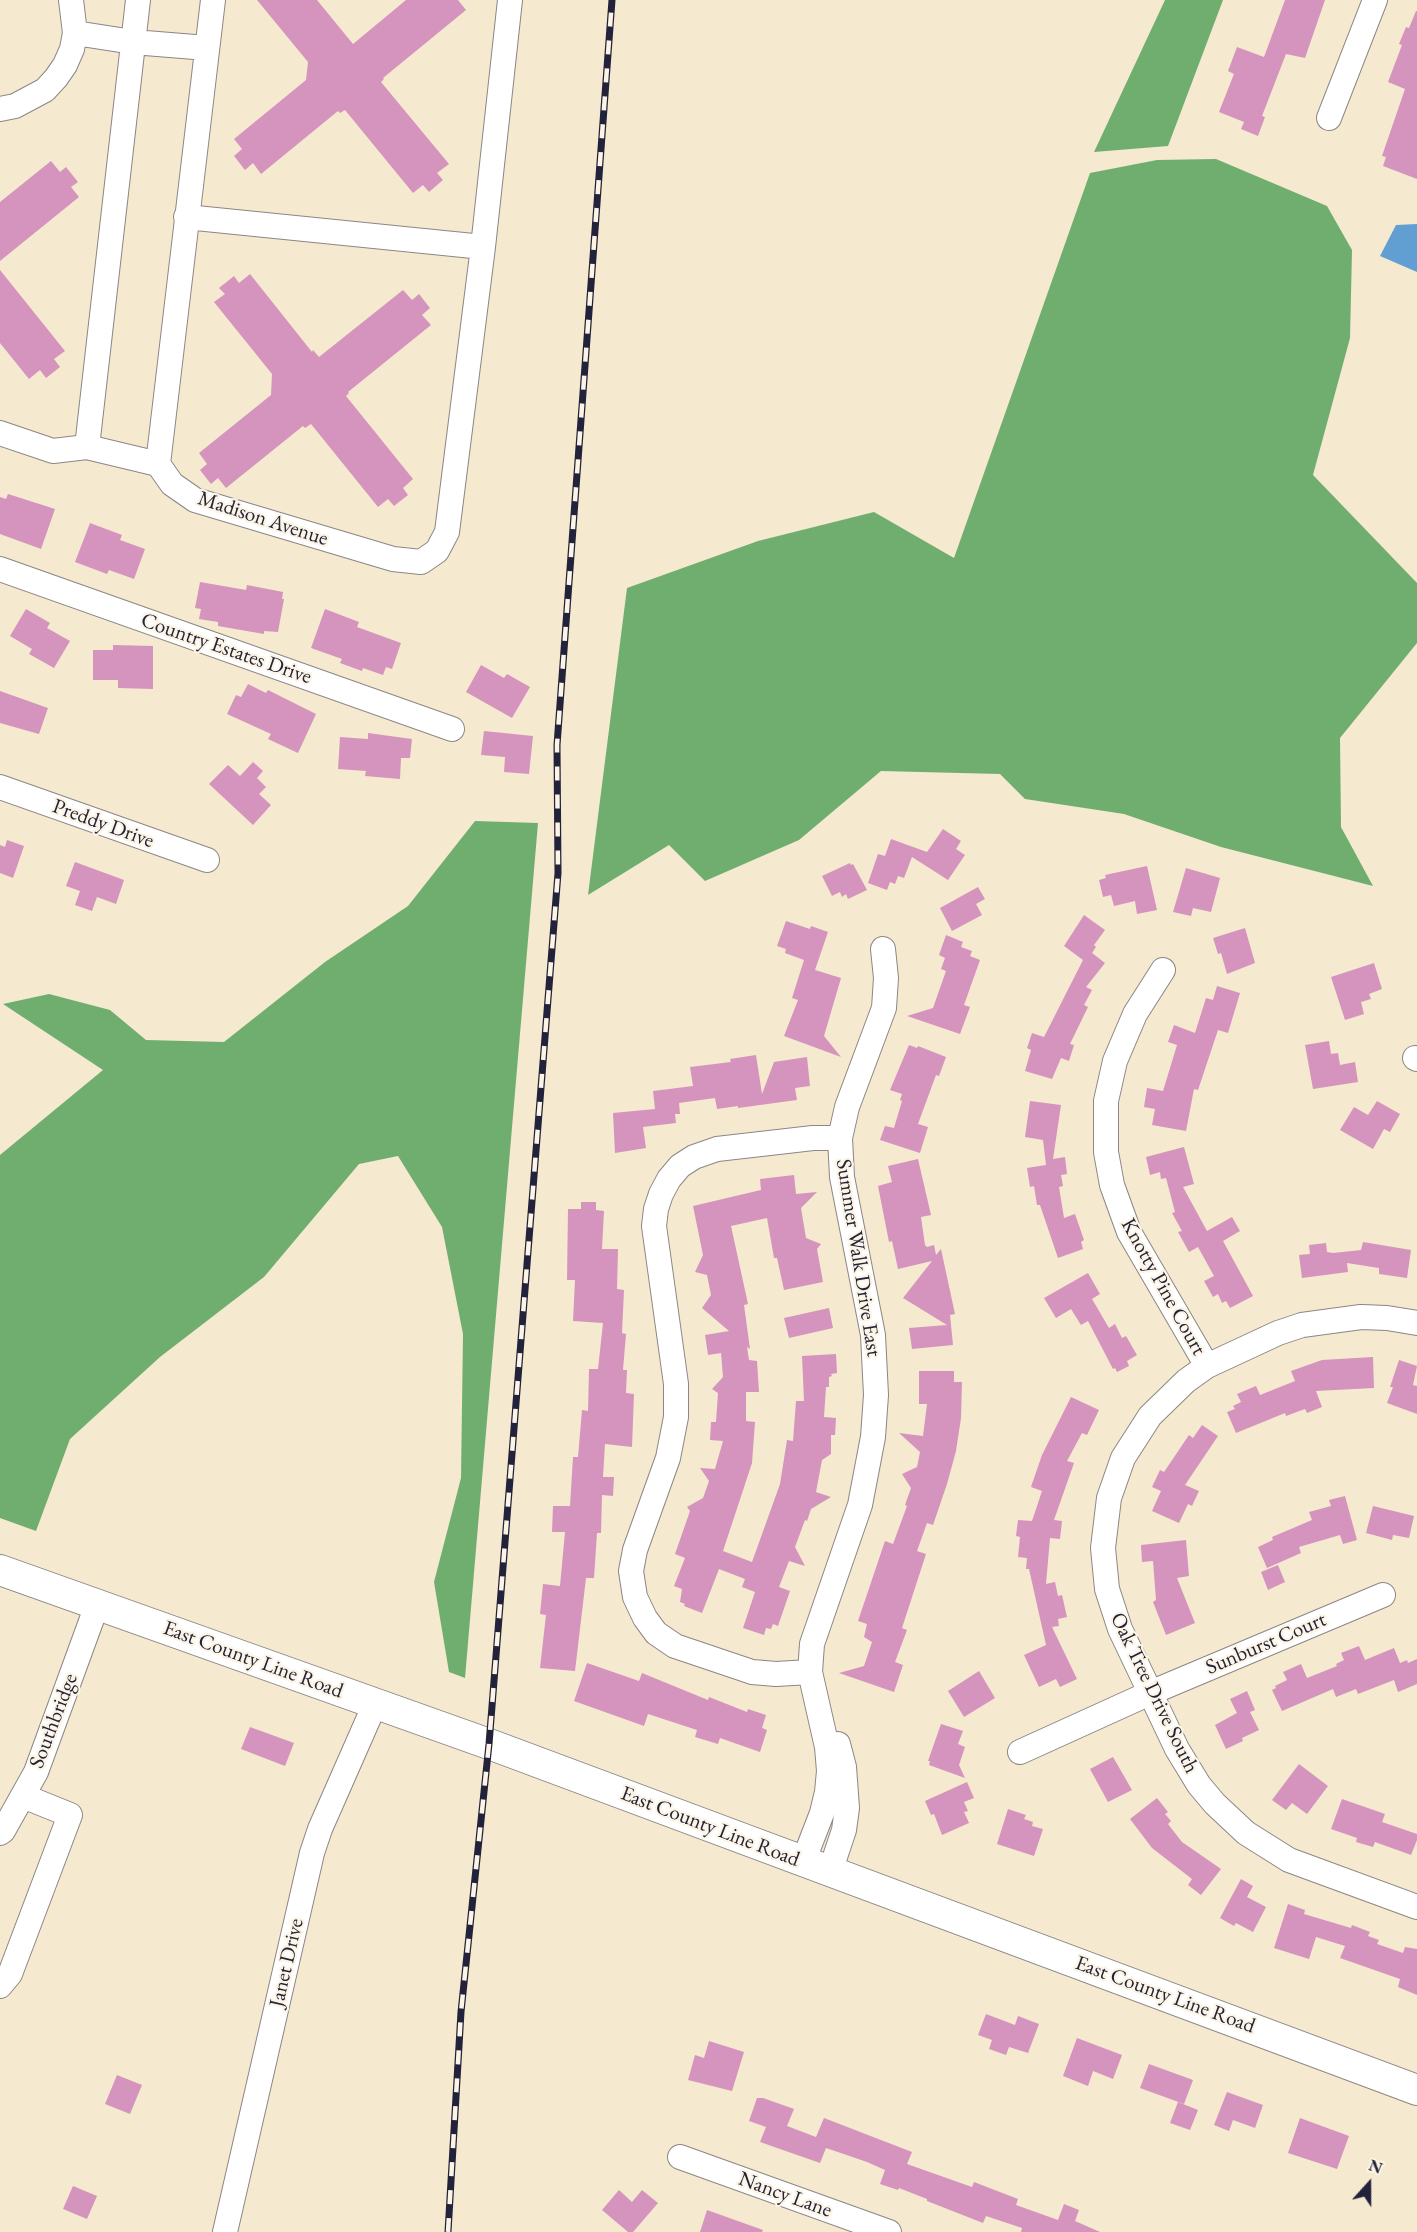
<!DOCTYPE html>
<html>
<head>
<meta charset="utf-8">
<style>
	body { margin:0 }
	#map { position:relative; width:1417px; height:2232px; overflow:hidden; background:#f5e9cf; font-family:"EB Garamond",serif }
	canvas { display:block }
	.north { position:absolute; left:1339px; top:2154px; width:60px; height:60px; -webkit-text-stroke:4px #fcf5e5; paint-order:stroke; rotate:21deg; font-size:16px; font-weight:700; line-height:24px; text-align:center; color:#22223b }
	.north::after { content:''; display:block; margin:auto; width:21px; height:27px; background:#22223b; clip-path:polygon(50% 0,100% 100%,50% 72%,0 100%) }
</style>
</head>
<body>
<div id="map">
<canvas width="1417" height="2232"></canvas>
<div class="north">N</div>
</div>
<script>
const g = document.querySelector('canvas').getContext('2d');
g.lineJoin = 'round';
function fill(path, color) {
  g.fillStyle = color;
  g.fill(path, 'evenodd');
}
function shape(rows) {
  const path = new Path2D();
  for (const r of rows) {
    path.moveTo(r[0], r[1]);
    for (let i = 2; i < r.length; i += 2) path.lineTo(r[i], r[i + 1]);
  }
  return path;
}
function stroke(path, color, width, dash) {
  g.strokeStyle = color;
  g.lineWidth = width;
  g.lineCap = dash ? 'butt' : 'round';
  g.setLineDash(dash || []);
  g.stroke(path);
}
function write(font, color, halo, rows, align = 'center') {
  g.font = font + ' "EB Garamond",serif';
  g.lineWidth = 4.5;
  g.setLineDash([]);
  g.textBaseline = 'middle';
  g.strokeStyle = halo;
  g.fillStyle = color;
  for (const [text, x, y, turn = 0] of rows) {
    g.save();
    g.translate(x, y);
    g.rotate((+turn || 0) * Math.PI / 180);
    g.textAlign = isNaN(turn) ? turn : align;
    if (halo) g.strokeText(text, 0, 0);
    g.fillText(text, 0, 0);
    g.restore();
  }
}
fill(shape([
	[1165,0,1223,0,1168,146,1094,152],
	[1216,159,1327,206,1352,250,1350,338,1313,475,1417,583,1417,643,1340,738,1341,827,1373,886,1221,847,1124,814,1025,799,1000,774,881,771,799,840,705,881,669,845,588,895,627,588,758,541,874,512,954,558,1090,173,1157,160],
	[475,821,538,823,465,1678,449,1672,434,1582,461,1478,463,1334,442,1227,398,1156,359,1164,264,1277,160,1357,70,1439,36,1531,0,1518,0,1155,103,1070,3,1004,49,994,110,1010,146,1040,224,1042,325,962,408,906]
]), '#70ae6f');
fill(shape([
	[1417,224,1417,272,1380,256,1396,225]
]), '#619fd3');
fill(shape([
	[257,0,317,0,353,44,406,0,458,0,466,10,383,78,384,79,381,82,449,164,437,173,443,180,429,192,423,185,413,193,345,110,340,113,338,111,261,174,253,163,245,170,234,156,242,149,234,139,306,80,308,62],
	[1285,0,1325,0,1305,58,1286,54,1262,116,1265,117,1258,136,1241,129,1244,122,1219,112,1234,74,1228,71,1237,47,1264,57],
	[1416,11,1417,11,1417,179,1383,166,1386,157,1382,156,1405,89,1388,82,1402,45,1399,44,1406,27,1409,28],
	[51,161,60,172,66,167,78,182,71,187,79,197,0,261,0,202],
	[0,270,65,351,54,359,60,367,46,378,40,370,29,379,0,343],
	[250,274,312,352,313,350,319,357,403,290,412,300,419,294,430,308,422,315,431,325,348,392,349,393,346,396,413,479,403,488,408,495,394,506,388,499,378,507,311,424,305,428,303,426,226,488,218,478,211,484,200,470,207,464,199,453,271,395,272,374,214,302,225,294,219,288,234,276,239,283],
	[8,494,55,509,41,549,0,534,0,497,6,499],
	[90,523,122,535,120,540,145,549,134,579,109,570,107,574,75,562],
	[200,582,246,590,247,585,283,592,282,599,284,599,278,632,264,631,264,634,218,626,218,622,199,619,201,609,195,608],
	[26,609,50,623,47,628,70,641,54,668,29,654,32,649,10,636],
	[325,609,359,622,357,627,401,643,392,669,386,667,383,675,363,668,362,671,340,663,342,659,311,648],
	[113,645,153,646,153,689,118,688,118,680,93,680,93,650,113,650],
	[481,665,504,678,507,674,530,687,512,718,466,692],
	[248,684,266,693,268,690,316,714,298,753,268,739,271,734,227,714,236,695,241,697],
	[0,691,48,708,39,734,0,723],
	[484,731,533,736,529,774,504,772,505,757,481,755],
	[368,733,412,739,410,758,401,758,400,779,365,776,366,771,338,769,340,737,368,739],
	[253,762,263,771,257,778,266,787,259,794,271,805,253,825,209,784,228,765,240,776],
	[943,829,961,841,956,849,965,855,948,880,912,857,904,878,898,876,895,884,890,882,887,890,868,883,878,854,885,856,891,839,927,852],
	[7,840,24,846,13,878,0,873,0,845,5,847],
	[75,862,124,880,116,904,97,897,92,911,75,905,80,891,66,886],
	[850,863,851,865,853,864,867,890,848,899,846,894,842,897,840,892,832,896,822,876],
	[1147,866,1157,910,1137,914,1135,901,1114,906,1111,895,1103,897,1099,880,1106,878,1105,875],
	[1186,868,1220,878,1211,912,1193,908,1191,916,1173,912],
	[978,887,985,899,976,904,982,915,952,931,940,908],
	[1084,915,1105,930,1094,945,1096,947,1092,953,1105,963,1086,987,1092,990,1084,1005,1088,1007,1070,1044,1074,1045,1069,1061,1061,1058,1052,1079,1025,1071,1031,1050,1027,1048,1032,1033,1044,1037,1083,960,1064,946],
	[786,921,810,929,811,926,828,932,815,970,841,978,824,1036,841,1057,784,1036,798,1000,792,998,804,960,785,953,786,949,777,946],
	[1245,928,1255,963,1227,974,1221,953,1218,954,1213,938],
	[946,935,963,942,961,947,972,951,970,956,980,960,964,1005,970,1007,960,1034,907,1016,933,1008,946,971,941,969,945,958,939,955],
	[1374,963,1382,989,1369,994,1371,999,1361,1002,1364,1014,1345,1020,1331,977],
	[1217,986,1240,993,1228,1033,1218,1030,1198,1090,1194,1089,1186,1131,1152,1125,1155,1109,1144,1107,1147,1088,1163,1091,1177,1045,1168,1042,1174,1025,1195,1033,1206,998,1213,1000],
	[1329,1041,1331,1054,1338,1053,1340,1065,1355,1062,1358,1082,1313,1089,1305,1045],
	[909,1045,917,1048,918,1046,946,1057,939,1076,936,1075,918,1124,928,1127,920,1153,880,1140,885,1126,894,1128,902,1101,900,1100,902,1094,890,1090],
	[756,1055,762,1094,774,1062,807,1057,810,1086,795,1088,797,1100,738,1108,738,1106,717,1109,715,1098,679,1103,680,1114,675,1114,676,1123,643,1127,646,1148,615,1153,613,1113,655,1109,653,1091,693,1086,690,1067,731,1062,730,1059],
	[1030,1101,1061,1105,1053,1159,1065,1157,1067,1174,1061,1175,1063,1186,1059,1187,1064,1218,1075,1214,1084,1240,1081,1242,1083,1249,1058,1258,1040,1205,1037,1205,1034,1186,1030,1187,1027,1168,1046,1165,1043,1140,1025,1137],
	[1377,1101,1400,1114,1390,1132,1384,1129,1373,1149,1340,1130,1354,1107,1368,1115],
	[1184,1147,1194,1184,1183,1187,1207,1231,1232,1217,1240,1231,1223,1241,1253,1296,1230,1308,1226,1301,1222,1303,1218,1294,1213,1297,1204,1281,1214,1276,1198,1247,1189,1252,1178,1232,1182,1231,1172,1213,1175,1212,1166,1178,1161,1179,1160,1172,1150,1175,1146,1157],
	[918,1159,931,1215,921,1217,925,1245,927,1247,934,1245,936,1255,941,1249,955,1314,950,1315,953,1345,912,1349,909,1328,947,1325,903,1298,932,1261,898,1269,892,1241,889,1242,878,1186,892,1182,888,1166],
	[794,1175,796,1194,817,1192,801,1208,806,1238,821,1244,817,1249,823,1282,784,1290,777,1258,774,1258,767,1218,731,1226,748,1304,744,1305,750,1349,747,1347,749,1360,757,1361,759,1392,746,1392,746,1421,755,1422,752,1463,723,1551,752,1562,780,1484,787,1440,793,1441,796,1401,804,1401,802,1356,836,1354,837,1373,831,1374,832,1376,829,1377,829,1387,826,1387,824,1417,836,1418,835,1435,831,1435,831,1454,822,1460,816,1492,831,1497,811,1509,807,1521,805,1520,795,1547,805,1566,789,1561,779,1587,790,1591,778,1626,773,1624,771,1629,766,1628,764,1635,743,1628,755,1592,742,1587,745,1579,719,1569,702,1613,684,1606,685,1604,680,1602,682,1589,674,1586,685,1558,675,1554,690,1511,687,1507,703,1498,709,1481,700,1468,715,1469,723,1441,710,1440,711,1422,716,1422,718,1393,712,1389,723,1377,721,1353,708,1355,705,1335,729,1331,702,1308,711,1295,707,1275,695,1272,703,1255,693,1206,761,1190,760,1179],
	[581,1202,596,1202,596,1210,604,1211,602,1249,618,1249,617,1289,624,1290,622,1333,626,1334,623,1370,627,1370,626,1393,634,1394,632,1447,605,1444,603,1477,614,1477,613,1496,602,1495,601,1533,597,1533,594,1578,586,1578,575,1671,540,1668,546,1615,540,1614,543,1584,560,1586,565,1532,552,1532,553,1506,570,1506,573,1457,578,1457,582,1410,588,1411,589,1369,598,1369,603,1323,573,1321,575,1280,567,1280,568,1209,581,1209],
	[1363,1242,1411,1250,1407,1278,1379,1274,1379,1268,1347,1263,1348,1272,1302,1278,1299,1255,1310,1254,1309,1245,1326,1243,1327,1252,1333,1253,1361,1250],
	[1088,1273,1100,1294,1092,1299,1109,1328,1115,1324,1122,1338,1126,1336,1137,1355,1127,1361,1129,1366,1117,1372,1115,1368,1113,1369,1088,1321,1081,1325,1071,1309,1056,1318,1044,1298],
	[829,1308,833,1328,789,1338,784,1318],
	[1373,1357,1374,1388,1316,1391,1322,1407,1307,1413,1305,1409,1286,1416,1285,1413,1236,1433,1227,1412,1235,1409,1233,1406,1241,1402,1237,1394,1256,1386,1260,1395,1295,1381,1291,1371,1322,1360],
	[1399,1360,1417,1366,1413,1385,1417,1386,1417,1414,1387,1403,1393,1387,1390,1387],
	[919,1371,954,1371,954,1382,962,1382,961,1418,956,1451,947,1484,933,1525,927,1523,917,1551,926,1554,902,1628,907,1630,895,1662,903,1665,894,1692,839,1673,864,1666,872,1642,864,1637,867,1624,858,1621,885,1541,893,1544,907,1506,905,1505,911,1488,902,1474,917,1467,920,1452,899,1433,923,1436,927,1404,919,1404],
	[1071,1397,1099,1410,1087,1435,1082,1433,1067,1461,1074,1463,1054,1520,1062,1521,1060,1539,1050,1538,1046,1584,1055,1582,1058,1596,1062,1595,1067,1617,1058,1619,1059,1626,1052,1627,1077,1679,1060,1687,1056,1679,1039,1687,1024,1655,1046,1645,1029,1569,1026,1569,1027,1558,1018,1557,1020,1537,1016,1536,1018,1520,1032,1521,1042,1491,1031,1487,1042,1455],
	[1202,1425,1218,1436,1185,1485,1199,1491,1192,1506,1188,1504,1179,1523,1152,1511,1161,1491,1152,1487,1160,1470,1164,1472,1189,1435,1193,1438],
	[1345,1496,1357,1540,1343,1544,1340,1535,1299,1547,1301,1553,1267,1568,1258,1547,1273,1540,1272,1537,1312,1520,1309,1512,1331,1506,1329,1500],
	[1373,1506,1414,1516,1409,1538,1393,1535,1392,1540,1366,1533],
	[1186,1540,1189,1576,1177,1578,1195,1623,1166,1635,1153,1602,1156,1600,1153,1561,1142,1562,1141,1545],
	[1278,1565,1285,1582,1268,1590,1261,1572],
	[1359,1646,1365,1660,1394,1648,1400,1663,1407,1660,1408,1663,1417,1659,1417,1684,1398,1692,1394,1680,1358,1694,1356,1689,1336,1697,1333,1689,1282,1711,1272,1690,1276,1688,1275,1686,1287,1680,1283,1672,1301,1664,1307,1678,1337,1666,1336,1664,1344,1660,1341,1653],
	[587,1663,639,1681,642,1673,708,1700,709,1697,747,1712,748,1709,766,1715,762,1728,767,1730,760,1752,720,1738,718,1744,695,1737,697,1730,648,1714,644,1726,574,1701],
	[979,1671,995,1698,964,1717,948,1691],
	[1247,1691,1255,1710,1250,1712,1259,1730,1242,1738,1243,1741,1226,1749,1215,1725,1237,1713,1230,1699],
	[941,1724,963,1731,958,1744,965,1747,959,1765,965,1778,929,1765,930,1761,928,1761],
	[250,1727,294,1743,285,1766,241,1749],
	[1113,1757,1132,1790,1108,1802,1090,1769],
	[1299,1764,1328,1786,1307,1814,1292,1803,1286,1810,1272,1800],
	[967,1782,974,1798,964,1802,968,1811,964,1812,969,1823,942,1835,934,1814,931,1815,925,1801],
	[1157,1798,1168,1812,1165,1814,1171,1821,1168,1824,1182,1842,1221,1869,1201,1895,1188,1885,1192,1879,1152,1848,1130,1819],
	[1342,1799,1385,1814,1382,1822,1417,1834,1417,1840,1411,1855,1375,1842,1373,1847,1356,1842,1357,1838,1331,1829],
	[1008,1809,1026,1815,1024,1819,1033,1822,1032,1826,1043,1829,1034,1856,997,1844],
	[1241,1879,1253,1886,1247,1897,1266,1907,1253,1932,1236,1923,1234,1926,1220,1918],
	[1288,1904,1305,1910,1304,1914,1351,1928,1352,1925,1370,1932,1368,1936,1379,1940,1377,1944,1403,1953,1405,1947,1417,1949,1417,1995,1398,1987,1400,1979,1340,1958,1345,1946,1316,1937,1309,1959,1274,1948],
	[986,2014,1015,2025,1018,2016,1039,2024,1028,2053,1009,2047,1006,2055,989,2049,992,2040,978,2035],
	[1077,2038,1122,2055,1113,2079,1093,2071,1088,2086,1063,2076],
	[709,2041,744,2052,732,2091,688,2080,695,2055,704,2058],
	[1149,2064,1193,2080,1184,2104,1140,2088],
	[117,2075,142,2085,130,2114,105,2104],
	[1227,2092,1263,2105,1255,2128,1233,2120,1229,2131,1214,2125],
	[757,2098,763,2098,794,2109,787,2126,816,2137,824,2118,912,2152,907,2164,972,2187,974,2182,1018,2199,1016,2205,1058,2220,1064,2204,1079,2210,1075,2221,1100,2232,1021,2232,1022,2228,986,2216,983,2223,927,2201,927,2199,899,2188,898,2190,880,2184,885,2170,867,2162,826,2148,820,2163,760,2142,766,2127,749,2121],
	[1178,2102,1198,2110,1190,2130,1170,2123],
	[1300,2118,1349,2136,1337,2169,1288,2153],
	[73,2186,97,2196,87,2219,63,2209],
	[619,2190,632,2202,642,2190,658,2203,633,2232,628,2232,602,2210],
	[707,2210,763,2230,762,2232,700,2232]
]), '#d594bd');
const minor = shape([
	[75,33,133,42,207,48],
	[0,109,15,106,45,90,56,78,65,65,72,49,75,33,71,0],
	[1329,118,1375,0],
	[186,217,483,247],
	[0,433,53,451,87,447,158,464,172,484,195,500,393,559,421,562,437,551,447,532,483,247,510,0],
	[87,447,138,0],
	[158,464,213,0],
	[0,569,452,729],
	[0,787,207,860],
	[1163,970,1135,1014,1115,1061,1106,1101,1106,1152,1112,1185,1129,1232,1207,1366],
	[1415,1058,1417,1059],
	[1417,1323,1387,1318,1361,1317,1302,1325,1278,1333,1207,1366,1186,1381,1150,1416,1123,1458,1109,1498,1103,1548,1107,1589,1120,1629,1177,1749,1199,1785,1215,1804,1246,1833,1289,1860,1417,1907],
	[810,1672,776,1674,752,1672,675,1646,656,1633,645,1618,635,1597,631,1571,635,1550,668,1458,676,1417,676,1384,654,1226,656,1209,661,1194,669,1179,680,1166,694,1157,717,1149,813,1138,840,1138],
	[1020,1752,1150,1693,1383,1595],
	[0,1833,3,1831,36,1772,97,1605],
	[803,1862,822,1813,827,1792,829,1771,827,1747,810,1672,812,1644,860,1505,873,1437,876,1395,873,1335,842,1177,840,1138,847,1107,884,1008,886,978,883,949],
	[830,1872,844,1830,847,1808,844,1767,838,1744],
	[0,1986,10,1974,70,1815,23,1796],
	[680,2157,889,2232],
	[225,2232,312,1853,320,1829,375,1704]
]);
const major = shape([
	[0,1570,489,1744,1417,2090]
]);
stroke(minor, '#8c8685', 26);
stroke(major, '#8c8685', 32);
stroke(minor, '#fff', 24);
stroke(major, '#fff', 30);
const rail = shape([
	[448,2232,461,2012,489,1744,558,873,557,745,612,0]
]);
stroke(rail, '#22223b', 7);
stroke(rail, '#fcf5e5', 4.5, [14]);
write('21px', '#22223b', '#fcf5e5', [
	["Madison Avenue",263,519,18],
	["Country Estates Drive",226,649,19],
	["Preddy Drive",103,824,20],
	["Summer Walk Drive East",858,1258,81],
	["Knotty Pine Court",1163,1287,61],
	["Sunburst Court",1266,1644,-23],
	["East County Line Road",253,1660,20],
	["Oak Tree Drive South",1154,1693,64],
	["Southbridge",54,1721,-69],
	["East County Line Road",710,1827,21],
	["Janet Drive",287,1963,-77],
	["East County Line Road",1165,1995,20],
	["Nancy Lane",785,2195,20]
]);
</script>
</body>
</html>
